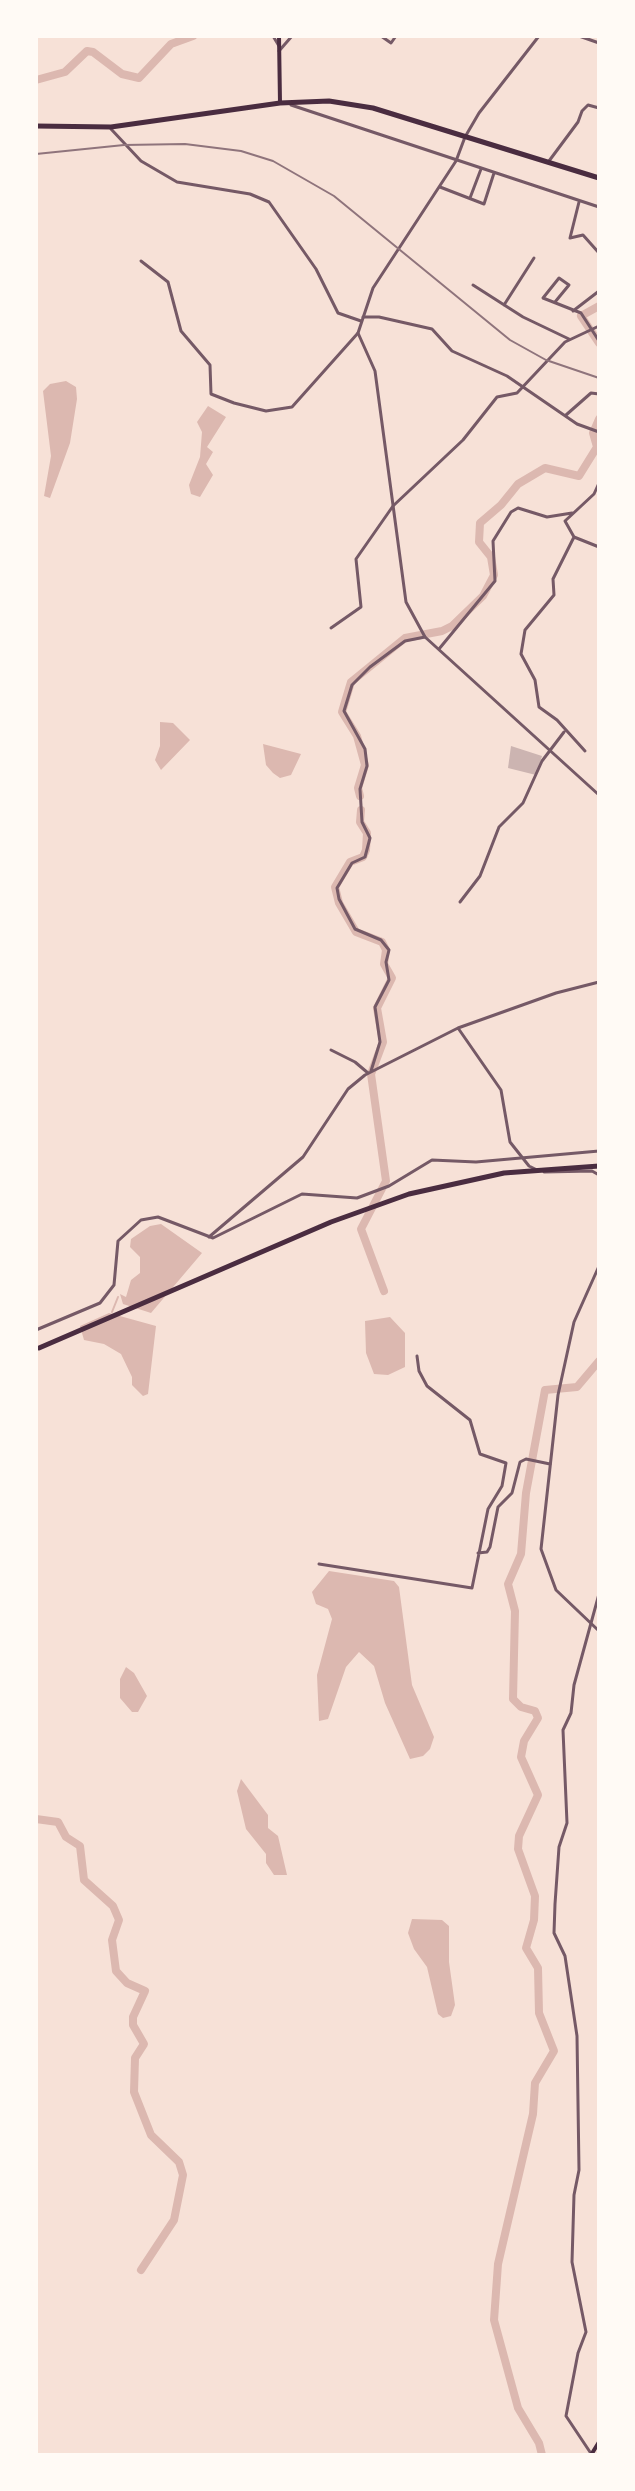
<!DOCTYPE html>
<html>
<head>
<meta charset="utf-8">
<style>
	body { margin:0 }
	#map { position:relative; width:635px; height:2491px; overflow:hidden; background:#f7e1d7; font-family:Lato,sans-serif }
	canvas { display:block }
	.frame { position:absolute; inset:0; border:38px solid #fffaf5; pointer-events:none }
</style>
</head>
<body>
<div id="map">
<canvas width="635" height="2491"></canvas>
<div class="frame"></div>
</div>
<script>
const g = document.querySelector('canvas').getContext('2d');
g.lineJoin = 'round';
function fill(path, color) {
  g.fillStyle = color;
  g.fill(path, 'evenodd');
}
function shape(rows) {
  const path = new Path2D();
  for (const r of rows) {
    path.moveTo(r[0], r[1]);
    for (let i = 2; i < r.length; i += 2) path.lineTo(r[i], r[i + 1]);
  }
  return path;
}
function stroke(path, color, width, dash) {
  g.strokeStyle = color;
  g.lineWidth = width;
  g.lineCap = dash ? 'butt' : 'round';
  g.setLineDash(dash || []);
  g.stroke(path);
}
fill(shape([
	[66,381,76,387,77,399,70,443,50,498,44,496,51,456,43,391,50,384],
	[208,406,226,417,207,447,213,452,206,464,213,475,200,497,191,494,189,485,200,457,202,432,197,422],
	[160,722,173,723,190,740,161,770,155,760,160,746],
	[263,744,301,754,291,775,280,778,273,773,266,765],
	[161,1224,202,1253,151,1313,123,1304,120,1294,126,1297,131,1280,140,1273,140,1257,130,1247,131,1239,150,1226],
	[109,1313,156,1326,148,1394,143,1396,132,1385,132,1377,121,1354,104,1344,84,1340,80,1326],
	[390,1317,405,1333,405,1367,388,1375,374,1374,366,1353,365,1321],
	[329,1571,394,1581,399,1587,412,1685,434,1737,430,1749,423,1756,410,1759,385,1703,374,1666,359,1652,346,1667,328,1719,319,1721,317,1675,332,1619,328,1609,316,1604,312,1592],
	[126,1667,134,1673,147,1696,138,1712,132,1712,120,1698,120,1679],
	[241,1779,268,1815,268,1828,278,1836,287,1875,274,1875,266,1863,266,1854,246,1829,237,1791],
	[412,1919,442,1920,449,1926,449,1962,455,2005,451,2016,443,2018,438,2014,427,1967,414,1949,408,1933]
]), '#dcb8b0');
stroke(shape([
	[112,1312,118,1297]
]), '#dcb8b0', 2);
stroke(shape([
	[36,80,65,72,87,51,93,52,122,74,139,78,171,44,193,36],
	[599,306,581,316,599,343],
	[360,796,358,788,365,765,357,736,342,712,351,682,405,638,442,631,452,626,483,596,494,575,491,557,479,542,480,523,501,505,518,484,545,468,579,476,597,447,593,433,599,419],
	[361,810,360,822,367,833,366,850,363,857,350,862,335,887,339,903,356,932,382,942,386,950,384,964,392,978,377,1008,383,1042,371,1074,386,1181,361,1229,384,1291],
	[36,1819,58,1822,66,1837,80,1846,84,1880,113,1906,119,1920,112,1940,116,1971,127,1983,145,1991,133,2017,133,2025,144,2044,135,2058,134,2092,151,2135,179,2162,183,2175,174,2220,141,2270],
	[542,2455,539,2443,518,2408,494,2320,498,2264,533,2114,535,2083,554,2051,539,2013,538,1968,526,1948,534,1920,535,1896,518,1849,519,1836,538,1795,521,1757,524,1741,538,1718,535,1711,521,1707,513,1699,515,1611,508,1584,521,1554,526,1493,545,1390,577,1387,599,1361]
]), '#dcb8b0', 8);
fill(shape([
	[511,746,542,756,536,775,508,768]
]), '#ccb4b1');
stroke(shape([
	[273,36,279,46],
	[381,36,391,43,396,36],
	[579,36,599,43],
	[279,51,292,36],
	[291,105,599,207],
	[111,129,141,161,177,182,250,194,269,202,316,269,338,313,361,321],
	[465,137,479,113,539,36],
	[549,161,578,122,582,111,588,105,599,108],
	[440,187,484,204,494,173],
	[470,198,481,169],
	[579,202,570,238,583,235,599,253],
	[141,261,168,282,181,331,210,365,211,394,234,403,266,411,292,407,358,333],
	[473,285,523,317,569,339],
	[555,302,569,285,559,278,543,298,581,313,599,341],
	[504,305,534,258],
	[573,311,599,291],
	[363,317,379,317,432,329,452,351,507,376,577,424,599,432],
	[566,415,591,393,599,394],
	[574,537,599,547],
	[331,628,361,607,356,559,393,506,463,440,497,397,517,393,565,342,599,326],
	[439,649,495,581,493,541,511,512,518,508,547,517,572,513],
	[585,751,557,720,539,707,535,680,521,654,525,630,554,595,553,579,574,537,565,521,594,494,599,483],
	[460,902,480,876,499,827,523,803,542,761,564,732],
	[458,1028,501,1090,510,1142,529,1166,537,1170],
	[331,1050,355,1062,368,1073],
	[371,1071,380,1042,375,1007,389,980,386,962,389,950,381,940,355,929,339,899,337,888,352,863,365,857,370,838,362,822,360,789,367,766,365,749,344,711,352,685,370,667,405,641,425,637],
	[544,1172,592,1171,599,1175],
	[209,1237,303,1157,348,1089,365,1075,458,1028,556,993,599,982],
	[478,1553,487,1552,490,1547,498,1507,512,1493,520,1462,526,1459,550,1464],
	[319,1564,472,1588,488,1509,502,1486,506,1463,480,1454,470,1420,427,1386,419,1371,417,1356],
	[592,2455,566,2416,578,2353,586,2332,572,2262,574,2195,579,2170,577,2036,565,1956,554,1933,555,1904,559,1847,567,1823,563,1730,571,1713,574,1685,599,1594]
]), '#755966', 3);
stroke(shape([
	[465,137,456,161,373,288,358,333,375,371,406,602,425,637,599,795],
	[599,1266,574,1322,558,1395,541,1549,556,1590,599,1631],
	[36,1330,100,1303,114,1285,118,1241,141,1220,158,1217,213,1238,302,1194,357,1198,389,1186,432,1160,476,1162,599,1151]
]), '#755966', 3);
stroke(shape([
	[591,2455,599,2442]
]), '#4a2c40', 4);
stroke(shape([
	[279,36,280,103]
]), '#4a2c40', 4);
stroke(shape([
	[36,126,111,127,280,103,329,101,373,108,599,178]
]), '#4a2c40', 5);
stroke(shape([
	[39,1348,331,1222,409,1194,504,1173,599,1166]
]), '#4a2c40', 5);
stroke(shape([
	[36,154,124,145,185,144,241,151,273,161,334,196,510,340,546,360,599,378]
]), '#8f747c', 2);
</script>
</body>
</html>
